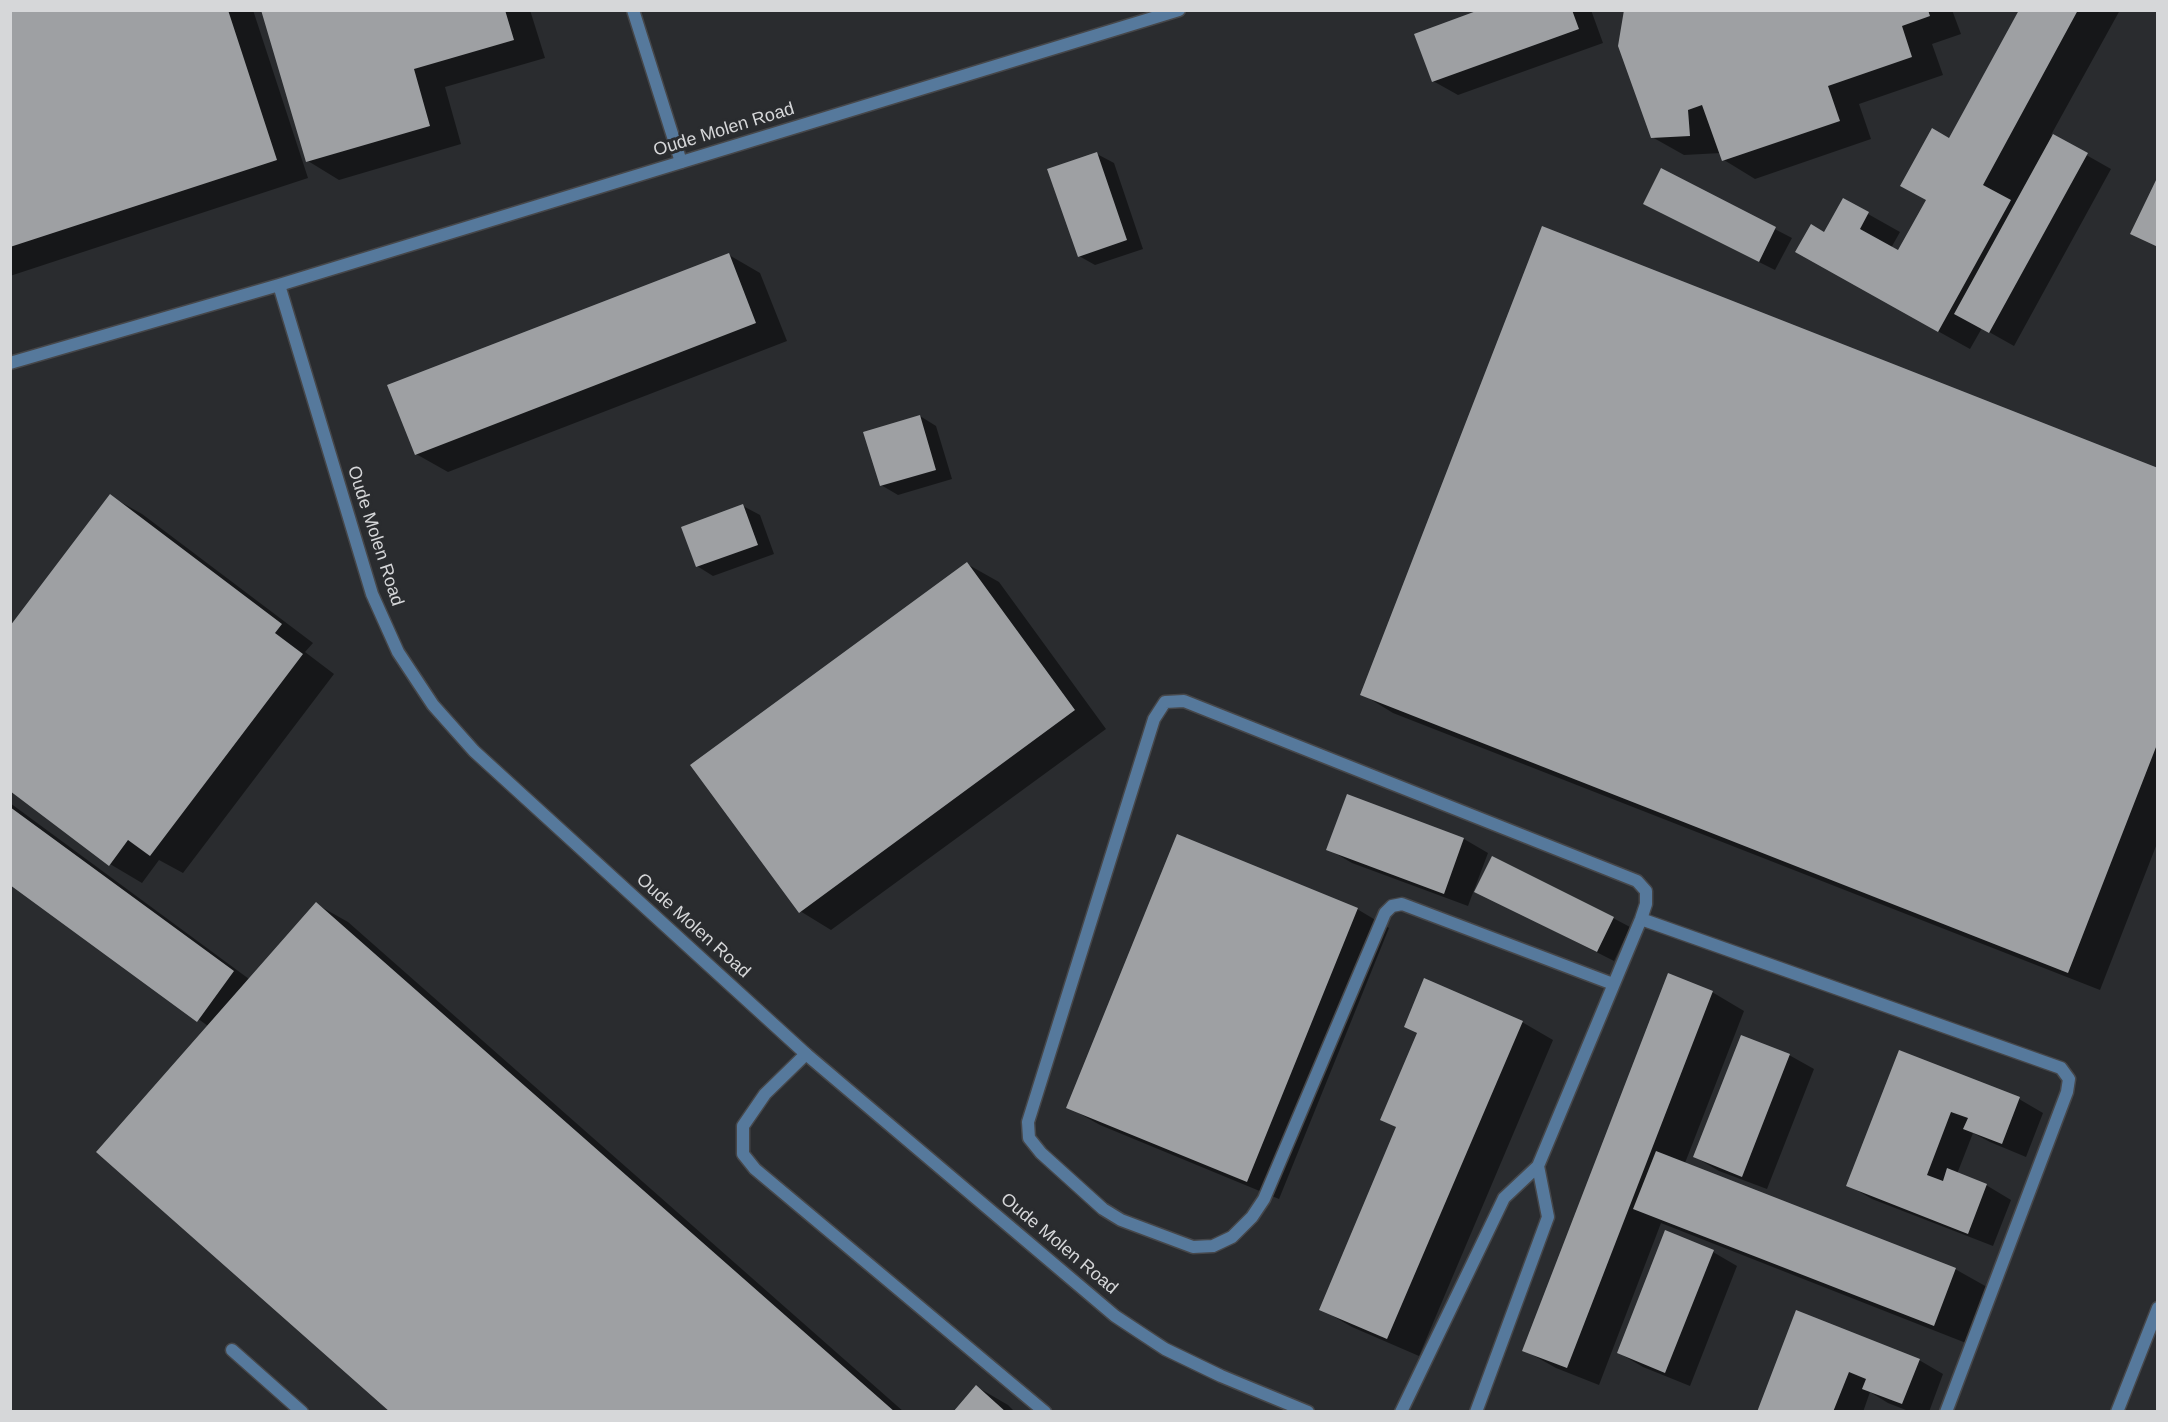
<!DOCTYPE html>
<html>
<head>
<meta charset="utf-8">
<style>
	body { margin:0 }
	#map { position:relative; width:2168px; height:1422px; overflow:hidden; background:#2a2c2f; font-family:Arial,sans-serif }
	canvas { display:block }
	.frame { position:absolute; inset:0; border:12px solid #d6d7d9; pointer-events:none }
</style>
</head>
<body>
<div id="map">
<canvas width="2168" height="1422"></canvas>
<div class="frame"></div>
</div>
<script>
const g = document.querySelector('canvas').getContext('2d');
g.lineJoin = 'round';
function fill(path, color) {
  g.fillStyle = color;
  g.fill(path, 'evenodd');
}
function shape(rows) {
  const path = new Path2D();
  for (const r of rows) {
    path.moveTo(r[0], r[1]);
    for (let i = 2; i < r.length; i += 2) path.lineTo(r[i], r[i + 1]);
  }
  return path;
}
function stroke(path, color, width, dash) {
  g.strokeStyle = color;
  g.lineWidth = width;
  g.lineCap = dash ? 'butt' : 'round';
  g.setLineDash(dash || []);
  g.stroke(path);
}
function write(font, color, halo, rows, align = 'center') {
  g.font = font + ' Arial,sans-serif';
  g.lineWidth = 6;
  g.setLineDash([]);
  g.textBaseline = 'middle';
  g.strokeStyle = halo;
  g.fillStyle = color;
  for (const [text, x, y, turn = 0] of rows) {
    g.save();
    g.translate(x, y);
    g.rotate((+turn || 0) * Math.PI / 180);
    g.textAlign = isNaN(turn) ? turn : align;
    if (halo) g.strokeText(text, 0, 0);
    g.fillText(text, 0, 0);
    g.restore();
  }
}
fill(shape([
	[10,10,253,10,308,178,10,276],
	[263,10,530,10,545,58,445,87,461,144,339,180,308,161],
	[1484,10,1591,10,1603,43,1458,95,1433,81],
	[1626,10,1952,10,1961,34,1932,44,1943,75,1859,104,1871,139,1755,179,1724,160,1721,153,1684,155,1652,137],
	[2021,10,2120,10,2051,135,2111,169,2014,346,1982,328,1970,349,1828,270,1825,234,1868,214,1900,232,1891,248,1899,252,1927,200,1950,140],
	[1097,154,1114,163,1143,249,1095,265,1079,256],
	[1661,170,1792,238,1775,270,1661,213],
	[729,255,760,273,787,341,448,472,416,454],
	[920,416,936,426,952,479,898,495,881,485],
	[2158,470,2158,841,2100,990,1393,713,1362,694],
	[110,496,142,514,313,643,305,652,334,674,183,873,159,860,142,883,110,864],
	[743,506,760,515,774,554,713,576,697,566],
	[967,564,999,582,1106,729,831,930,800,911],
	[1347,796,1464,839,1488,853,1474,890,1613,918,1630,927,1614,961,1474,890,1468,906,1352,863,1328,849],
	[10,803,249,979,316,904,348,922,904,1412,392,1412,208,1026,10,883],
	[1357,909,1389,928,1279,1199,1100,1125,1068,1107],
	[1712,992,1744,1011,1685,1163,1955,1269,1987,1287,1966,1343,1661,1223,1599,1385,1556,1368,1524,1350],
	[1522,1022,1553,1040,1419,1356,1352,1327,1321,1309,1398,1128,1382,1119,1418,1034,1406,1027],
	[1900,1052,2019,1099,2043,1113,2026,1157,1990,1142,1973,1133,1957,1174,1986,1185,2011,1200,1993,1246,1872,1199,1848,1185],
	[1789,1055,1814,1069,1767,1189,1719,1171,1695,1157],
	[1713,1252,1737,1266,1690,1386,1643,1367,1619,1353],
	[1797,1312,1919,1360,1943,1374,1929,1412,1911,1412,1888,1403,1870,1392,1863,1412,1759,1412],
	[977,1387,1008,1405,1015,1412,955,1412]
]), '#0007');
fill(shape([
	[10,10,228,10,277,160,10,247],
	[261,10,505,10,514,40,414,69,430,126,306,162],
	[1479,10,1572,10,1579,29,1432,82,1414,34],
	[1624,10,1928,10,1930,16,1902,26,1912,57,1828,86,1840,121,1722,161,1702,105,1688,110,1690,136,1651,138,1618,46],
	[2019,10,2078,10,1983,185,2011,200,1938,332,1795,252,1811,224,1824,232,1843,198,1869,212,1860,229,1898,250,1926,200,1900,186,1932,128,1949,138],
	[2053,134,2088,153,1989,333,1954,314],
	[1097,152,1127,240,1078,257,1047,169],
	[1661,168,1776,227,1759,262,1643,204],
	[2158,176,2158,247,2130,234],
	[1542,226,2158,468,2158,742,2068,973,1360,695],
	[729,253,756,323,415,455,387,385],
	[920,415,936,470,880,486,863,432],
	[110,494,282,624,275,633,303,654,150,856,128,840,109,866,10,791,10,626],
	[743,504,758,545,696,567,681,527],
	[967,562,1075,710,799,913,690,765],
	[1347,794,1464,838,1444,894,1326,850],
	[10,807,234,971,197,1022,10,885],
	[1177,834,1358,908,1247,1182,1066,1108],
	[1492,856,1614,917,1597,952,1474,892],
	[316,902,895,1412,390,1412,96,1152],
	[1668,973,1713,991,1567,1368,1522,1351],
	[1424,978,1523,1021,1387,1339,1319,1310,1396,1127,1380,1120,1417,1033,1404,1027],
	[1741,1035,1790,1054,1742,1177,1693,1157],
	[1899,1050,2020,1097,2002,1144,1963,1129,1968,1118,1951,1112,1927,1175,1943,1181,1947,1168,1987,1184,1968,1234,1846,1186],
	[1656,1151,1956,1268,1934,1326,1633,1209],
	[1665,1230,1714,1250,1665,1373,1617,1353],
	[1796,1310,1920,1359,1902,1404,1862,1389,1866,1379,1849,1372,1833,1412,1757,1412],
	[976,1385,1006,1412,953,1412]
]), '#9ea0a3');
const service = shape([
	[633,10,681,162],
	[1641,919,2061,1068,2069,1079,2067,1092,1946,1412],
	[806,1054,765,1094,743,1126,743,1154,755,1169,1045,1412],
	[232,1350,302,1412],
	[1401,1412,1504,1198,1538,1166,1641,919,1646,904,1646,891,1637,881,1184,701,1165,702,1154,719,1028,1122,1029,1138,1041,1153,1103,1209,1121,1220,1193,1247,1213,1246,1232,1237,1252,1217,1264,1199,1385,913,1392,906,1402,904,1613,984],
	[1476,1412,1548,1217,1538,1166]
]);
const minor = shape([
	[279,285,372,594,398,652,433,705,474,751,806,1054,1115,1316,1165,1349,1221,1376,1308,1412],
	[10,363,279,285,1179,10]
]);
const tertiary = shape([
	[2117,1412,2158,1308]
]);
stroke(service, '#46474a', 15);
stroke(minor, '#46474a', 15);
stroke(tertiary, '#46474a', 15);
stroke(service, '#56799c', 12);
stroke(minor, '#56799c', 12);
stroke(tertiary, '#56799c', 12);
write('18px', '#d6d7d9', '#2a2c2f', [
	["Oude Molen Road",724,130,-17],
	["Oude Molen Road",375,536,72],
	["Oude Molen Road",693,926,42],
	["Oude Molen Road",1059,1244,40]
]);
</script>
</body>
</html>
